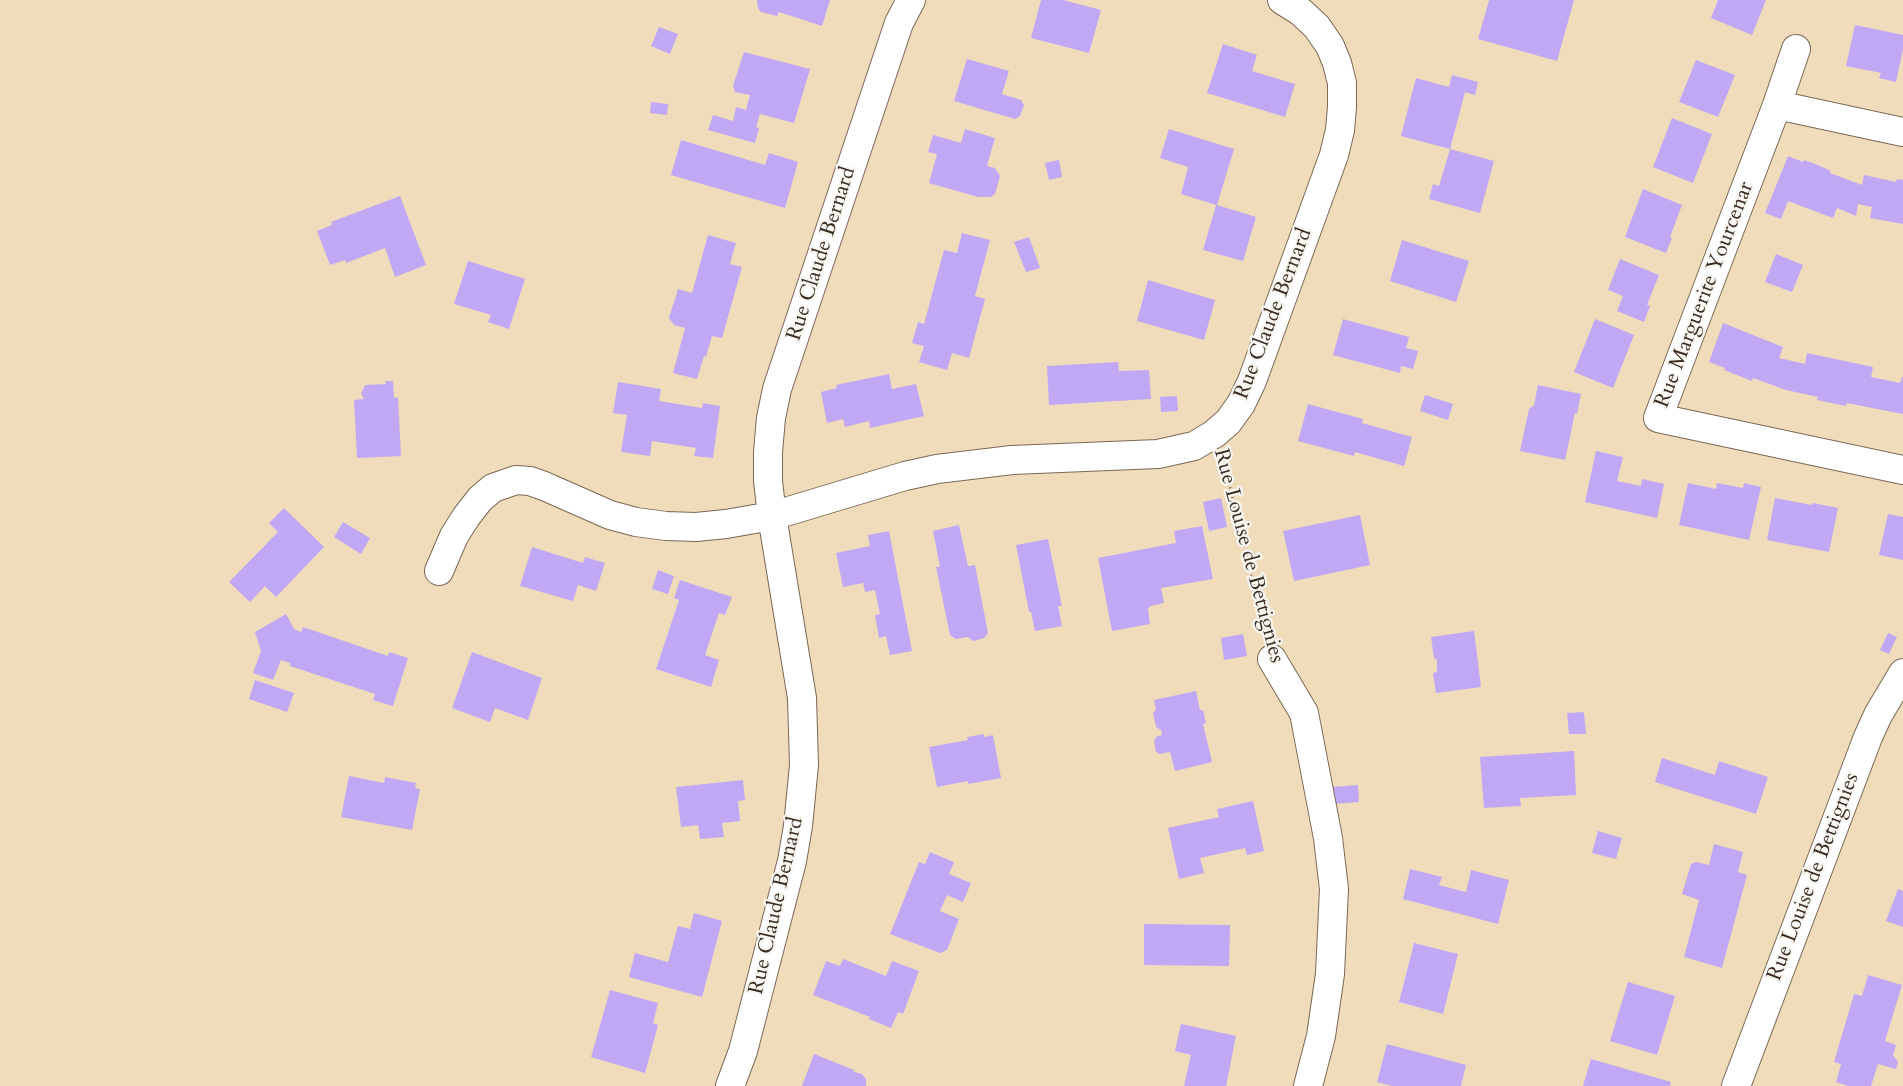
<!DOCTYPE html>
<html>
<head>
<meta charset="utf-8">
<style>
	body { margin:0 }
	canvas { display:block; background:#f0dcba }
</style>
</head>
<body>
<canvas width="1903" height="1086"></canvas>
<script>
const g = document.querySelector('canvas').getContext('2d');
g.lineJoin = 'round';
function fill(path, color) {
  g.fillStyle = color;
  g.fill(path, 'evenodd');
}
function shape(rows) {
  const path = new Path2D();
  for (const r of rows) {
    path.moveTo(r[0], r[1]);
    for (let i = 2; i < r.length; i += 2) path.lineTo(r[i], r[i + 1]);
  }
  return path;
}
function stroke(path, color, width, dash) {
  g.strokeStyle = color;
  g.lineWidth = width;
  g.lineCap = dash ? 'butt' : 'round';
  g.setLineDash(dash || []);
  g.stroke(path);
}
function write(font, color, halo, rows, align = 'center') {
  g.font = font + ' Cardo,serif';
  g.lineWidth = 4.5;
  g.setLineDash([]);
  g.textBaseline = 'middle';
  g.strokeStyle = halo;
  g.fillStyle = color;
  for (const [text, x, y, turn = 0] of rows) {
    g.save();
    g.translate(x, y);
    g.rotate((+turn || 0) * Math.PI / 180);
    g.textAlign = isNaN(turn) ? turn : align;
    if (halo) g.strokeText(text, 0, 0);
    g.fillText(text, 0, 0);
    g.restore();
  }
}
fill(shape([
	[757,0,830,0,822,26,779,12,777,16,761,12,758,8],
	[1041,0,1063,0,1101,10,1089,53,1031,38],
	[1489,0,1574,0,1557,61,1478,39],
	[1718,0,1766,0,1752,35,1711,18],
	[1855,25,1903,35,1903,49,1896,82,1879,78,1881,73,1846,66],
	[659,27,678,34,670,54,651,46],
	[1223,44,1257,55,1252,71,1295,84,1285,117,1207,93],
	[744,52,810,69,794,123,760,114,756,127,759,128,755,143,708,130,713,115,733,121,736,107,746,110,750,95,735,92,733,86],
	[967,59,1009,71,1002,94,1021,100,1024,105,1020,116,1015,119,954,101],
	[1696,60,1735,75,1718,117,1679,102],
	[1452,75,1478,82,1475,95,1465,92,1450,149,1401,136,1416,78,1449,87],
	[651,102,668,104,667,115,650,113],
	[1672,118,1712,134,1693,183,1653,167],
	[965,129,995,138,987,166,995,168,1000,176,995,194,991,197,978,197,929,183,937,154,928,152,933,135,961,143],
	[1169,129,1234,149,1217,205,1256,217,1243,261,1203,250,1216,205,1181,194,1188,167,1160,158],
	[681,140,765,165,769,153,798,162,785,208,671,175],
	[1450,149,1494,161,1480,213,1429,199,1433,184,1439,186],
	[1788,156,1803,162,1804,160,1818,165,1831,171,1830,173,1862,185,1864,175,1896,182,1897,179,1903,180,1903,224,1870,218,1872,207,1858,204,1856,216,1837,208,1833,218,1788,201,1781,219,1765,213],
	[1059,160,1062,177,1049,180,1045,163],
	[1643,189,1682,205,1670,237,1672,238,1666,253,1625,237],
	[400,196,426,265,395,277,385,248,346,263,345,260,330,265,317,231,332,225,331,222],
	[962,233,990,240,975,296,985,299,969,358,952,353,947,370,919,362,924,346,912,343,918,322,924,324,944,250,957,253],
	[708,235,736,243,730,264,742,267,722,338,712,336,706,357,704,356,697,379,673,373,685,328,674,325,669,318,678,289,692,293],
	[1029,237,1040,268,1026,272,1014,242],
	[1402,240,1469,261,1456,302,1390,281],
	[1776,254,1803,265,1792,292,1765,282],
	[1620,259,1659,275,1647,305,1650,306,1644,322,1617,311,1623,296,1608,290],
	[468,261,525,279,509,329,488,322,491,315,454,304],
	[1148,280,1215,300,1204,340,1137,321],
	[1343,319,1409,337,1406,348,1418,351,1413,369,1401,366,1400,373,1333,355],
	[1595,319,1634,335,1613,388,1574,372],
	[1723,323,1783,347,1779,358,1805,364,1807,353,1873,367,1871,377,1900,383,1903,375,1903,414,1847,403,1846,406,1817,400,1818,397,1786,390,1753,378,1752,381,1724,370,1725,368,1709,362],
	[1118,362,1119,371,1149,370,1151,399,1049,405,1047,366],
	[889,374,892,389,916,384,924,416,870,428,869,421,845,427,843,419,827,423,821,392,837,388,836,385],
	[385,381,393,381,394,398,398,397,401,456,357,458,354,400,364,399,361,394,365,385,386,384],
	[618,382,661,389,659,401,702,408,703,403,720,406,713,458,694,456,696,448,652,441,650,456,621,452,627,415,613,413],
	[1538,385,1581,394,1577,414,1575,413,1565,460,1520,451,1529,409,1534,405],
	[1425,395,1453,404,1448,420,1420,411],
	[1177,396,1178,411,1161,412,1160,397],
	[1308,404,1363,419,1362,423,1412,437,1404,466,1355,452,1354,456,1298,441],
	[1596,451,1623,457,1617,481,1641,486,1642,479,1664,484,1657,518,1585,502],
	[1688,483,1716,489,1717,483,1743,488,1744,483,1761,487,1749,540,1679,525],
	[1221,498,1227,527,1209,531,1203,502],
	[1775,498,1812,505,1813,503,1838,508,1829,552,1767,540],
	[284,508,324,547,276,597,265,586,250,602,229,582,278,532,269,523],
	[1888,514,1903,517,1903,560,1879,555],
	[1360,515,1370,565,1294,581,1283,531],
	[343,522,370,538,361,554,334,537],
	[959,525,968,566,975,565,988,633,984,638,973,641,968,637,956,639,950,635,936,567,940,567,933,531],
	[1202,526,1213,579,1161,588,1164,603,1150,606,1148,609,1150,624,1112,631,1098,558,1176,543,1174,531],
	[889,531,912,651,890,655,886,636,879,638,875,615,880,614,875,590,865,592,863,583,843,587,836,553,870,546,868,535],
	[1048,539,1062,606,1058,606,1062,626,1035,631,1031,612,1029,612,1016,545],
	[532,547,583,563,585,557,605,563,596,591,578,585,573,601,520,586],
	[658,570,674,576,668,594,652,589],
	[680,580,732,597,725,615,719,613,705,655,719,660,711,687,656,669,679,600,674,598],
	[286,614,294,629,301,632,303,627,388,656,389,652,408,658,393,706,373,700,375,694,290,666,290,663,281,660,273,680,253,673,261,651,255,632],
	[1474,631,1481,687,1436,693,1433,673,1437,672,1437,660,1434,658,1431,637],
	[1888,633,1897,637,1889,654,1880,650],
	[1243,634,1247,656,1224,660,1221,638],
	[472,652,542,678,528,720,495,708,490,722,452,708],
	[255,680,294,693,287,712,249,699],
	[1196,691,1200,710,1203,710,1206,723,1203,724,1212,762,1175,771,1170,752,1160,754,1156,752,1154,741,1156,737,1162,735,1161,730,1156,727,1153,713,1156,709,1154,700],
	[1584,712,1586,734,1569,734,1567,713],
	[984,734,984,737,993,735,1001,778,968,784,968,781,937,787,929,747,968,740,967,737],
	[1574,751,1576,795,1520,798,1521,806,1484,808,1480,757],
	[1662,758,1715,775,1719,761,1768,777,1756,814,1655,782],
	[349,776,384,783,385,777,416,783,415,788,420,789,412,830,341,817],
	[743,780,745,800,738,801,740,821,722,823,724,837,700,839,698,825,681,827,676,787],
	[1358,785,1359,802,1333,804,1331,787],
	[1253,801,1264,851,1247,855,1245,848,1200,858,1204,873,1179,879,1168,828,1219,817,1217,809],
	[1598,831,1622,838,1616,859,1592,853],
	[1714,844,1743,852,1738,872,1747,875,1722,968,1684,957,1699,900,1682,894,1691,864,1696,862,1709,865],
	[930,852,954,862,949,874,971,883,963,902,947,895,940,911,959,919,947,950,940,953,890,934,919,862,925,864],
	[1410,869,1442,877,1439,885,1466,892,1471,870,1509,880,1498,924,1403,899],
	[1898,889,1903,891,1903,927,1886,921],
	[694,913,722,921,702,997,629,977,635,953,668,962,678,926,690,929],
	[1144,924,1230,925,1229,966,1144,965],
	[1414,943,1458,954,1443,1014,1399,1002],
	[843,959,886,976,892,961,919,971,903,1014,898,1012,891,1028,869,1019,870,1017,813,995,826,961,840,966],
	[1868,975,1902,985,1885,1041,1896,1045,1893,1055,1898,1062,1896,1069,1878,1064,1871,1086,1848,1086,1836,1082,1841,1064,1834,1062,1854,994,1862,996],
	[1628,982,1675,996,1657,1055,1610,1041],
	[610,990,658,1003,653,1023,658,1025,645,1073,591,1057],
	[1181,1024,1236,1036,1226,1086,1184,1086,1191,1055,1175,1051],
	[1387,1044,1466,1065,1461,1086,1392,1086,1377,1082],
	[814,1054,854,1070,854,1072,862,1074,866,1079,866,1086,802,1086],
	[1591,1059,1671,1082,1670,1086,1583,1086]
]), '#c0a8f5');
const minor = shape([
	[1796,49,1777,105,1658,418,1903,470],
	[1777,105,1903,132],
	[439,571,454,536,466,517,480,499,493,488,516,480,530,481,544,486,610,515,636,522,666,526,696,527,726,524,772,516,905,476,937,469,1012,460,1158,454,1194,446,1214,434,1228,422,1241,404,1252,381,1334,155,1340,130,1342,107,1342,83,1337,63,1330,46,1317,27,1301,12,1282,0],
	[1272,659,1304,713,1328,838,1334,889,1330,974,1321,1036,1308,1086],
	[730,1086,743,1051,792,861,798,826,804,765,802,698,772,516,768,481,768,452,771,418,777,389,899,23,911,0],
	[1736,1086,1868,737,1878,715,1903,673]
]);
stroke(minor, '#7a6855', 30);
stroke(shape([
	[1224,463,1264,629]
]), '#7a6855', 3, [1, 4]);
stroke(minor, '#fff', 28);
write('21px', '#3b2a1e', '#f6f6f2', [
	["Rue Claude Bernard",822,254,-72],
	["Rue Marguerite Yourcenar",1705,295,-69],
	["Rue Claude Bernard",1274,314,-69],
	["Rue Louise de Bettignies",1248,556,75],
	["Rue Louise de Bettignies",1814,877,-69],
	["Rue Claude Bernard",777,906,-77]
]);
</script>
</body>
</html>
